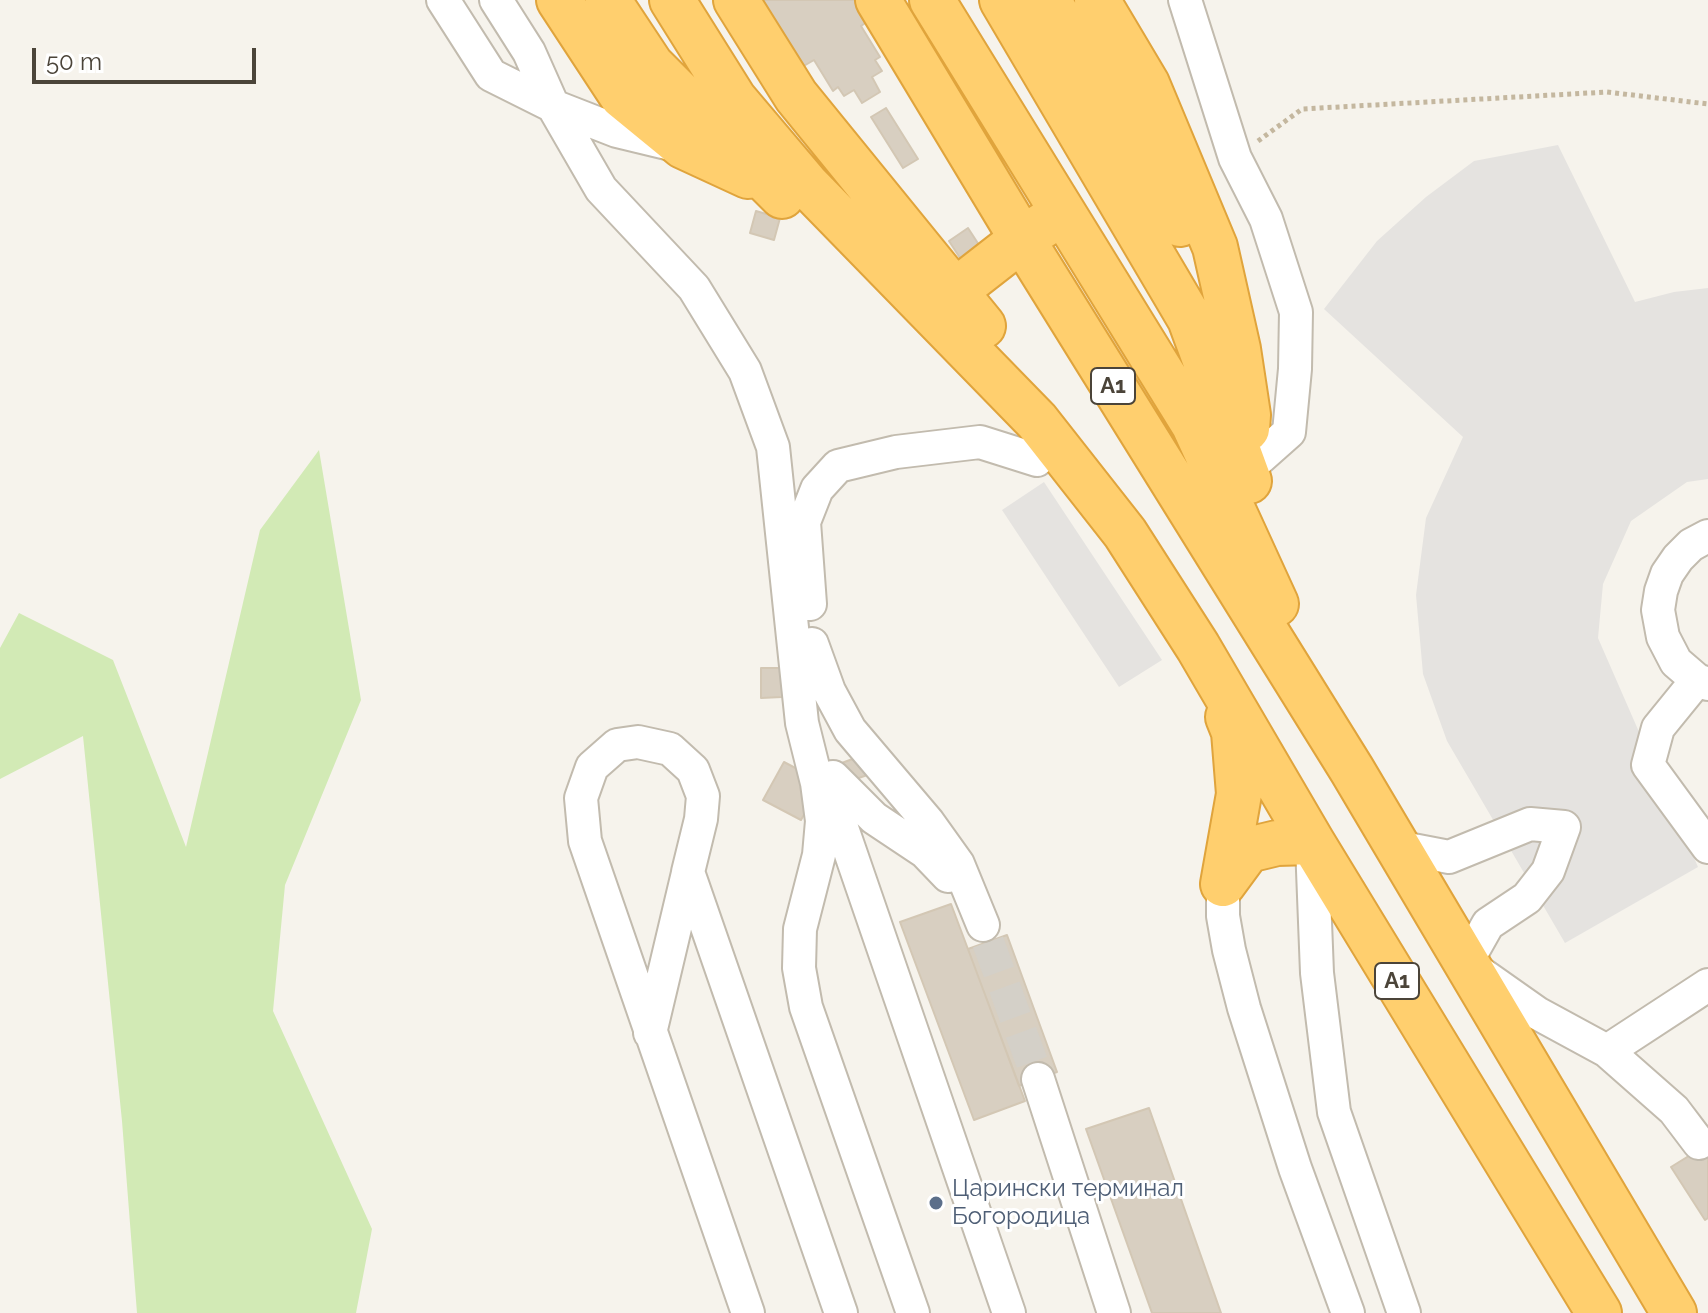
<!DOCTYPE html>
<html>
<head>
<meta charset="utf-8">
<style>
	body { margin:0 }
	#map { position:relative; width:1708px; height:1313px; overflow:hidden; background:#f6f3ec; font-family:Raleway,sans-serif }
	canvas { display:block }
	.scale { position:absolute; left:32px; top:48px; width:224px; height:36px; box-sizing:border-box; border:4px solid #4b4439; border-top:0; padding-left:10px; font-size:24px; line-height:28px; white-space:nowrap; color:#4b4439; -webkit-text-stroke:6px #fff; paint-order:stroke }
</style>
</head>
<body>
<div id="map">
<canvas width="1708" height="1313"></canvas>
<div class="scale">50 m</div>
</div>
<script>
const g = document.querySelector('canvas').getContext('2d');
g.lineJoin = 'round';
function fill(path, color) {
  g.fillStyle = color;
  g.fill(path, 'evenodd');
}
function shape(rows) {
  const path = new Path2D();
  for (const r of rows) {
    path.moveTo(r[0], r[1]);
    for (let i = 2; i < r.length; i += 2) path.lineTo(r[i], r[i + 1]);
  }
  return path;
}
function stroke(path, color, width, dash) {
  g.strokeStyle = color;
  g.lineWidth = width;
  g.lineCap = dash ? 'butt' : 'round';
  g.setLineDash(dash || []);
  g.stroke(path);
}
function write(font, color, halo, rows, align = 'center') {
  g.font = font + ' Raleway,sans-serif';
  g.lineWidth = 6;
  g.setLineDash([]);
  g.textBaseline = 'middle';
  g.strokeStyle = halo;
  g.fillStyle = color;
  for (const [text, x, y, turn = 0] of rows) {
    g.save();
    g.translate(x, y);
    g.rotate((+turn || 0) * Math.PI / 180);
    g.textAlign = isNaN(turn) ? turn : align;
    if (halo) g.strokeText(text, 0, 0);
    g.fillText(text, 0, 0);
    g.restore();
  }
}
fill(shape([
	[319,450,361,700,285,885,273,1011,372,1229,356,1313,137,1313,122,1121,83,736,0,779,0,648,19,613,113,660,186,847,260,530]
]), '#d2eab5');
fill(shape([
	[1558,145,1635,302,1674,292,1708,288,1708,479,1687,482,1631,521,1603,584,1598,638,1698,867,1565,943,1447,741,1423,674,1416,595,1426,518,1463,437,1324,309,1377,241,1426,197,1474,161],
	[1044,482,1162,660,1119,687,1002,510]
]), '#e5e3e0');
const building = shape([
	[761,0,860,0,871,19,861,26,880,57,875,60,882,71,872,77,880,92,862,103,854,90,844,96,838,87,833,91,814,60,802,67,761,0],
	[886,108,918,159,903,168,871,117,886,108],
	[756,211,780,218,774,240,750,233,756,211],
	[968,228,981,248,962,261,949,241,968,228],
	[761,668,783,668,782,697,761,698,761,668],
	[866,754,873,773,810,795,804,777,866,754],
	[784,762,801,771,812,800,801,820,763,800,784,762],
	[951,904,1025,1101,974,1120,900,922,951,904],
	[1007,935,1057,1072,1019,1086,968,949,1007,935],
	[1149,1108,1221,1313,1152,1313,1086,1129,1149,1108],
	[1708,1144,1708,1218,1705,1220,1671,1167,1708,1144]
]);
fill(building, '#d8cfc1');
stroke(building, '#d3c7b4', 2);
stroke(shape([
	[988,942,1038,1079]
]), '#d4d0c8', 32, [32, 16]);
const minor = shape([
	[443,0,491,75,553,106,601,189,694,288,745,371,773,447,802,723,817,783,822,821,819,855,800,929,799,968,806,1007,913,1313],
	[496,0,529,52,553,106,617,131,679,146],
	[1185,0,1235,158,1266,219,1296,312,1295,369,1289,432,1245,471],
	[1708,536,1691,545,1678,558,1667,574,1661,591,1658,610,1663,637,1676,662,1697,680,1708,684],
	[810,604,804,522,817,489,838,466,896,452,980,442,1037,460],
	[812,644,829,691,850,730,928,822,958,864,983,925],
	[1697,680,1658,728,1648,765,1708,847],
	[833,777,874,818,925,852,948,876],
	[835,788,842,828,1009,1313],
	[1312,845,1317,973,1334,1112,1404,1313],
	[1397,847,1449,857,1530,824,1564,827,1548,871,1527,898,1488,924,1466,963,1537,1013,1607,1051,1674,1110,1699,1143],
	[1223,884,1223,916,1229,950,1244,1008,1295,1168,1348,1313],
	[650,1033,688,873],
	[1607,1051,1708,985],
	[1038,1079,1114,1313],
	[748,1313,585,841,581,798,592,767,617,745,638,742,670,749,693,770,703,796,701,819,688,872,841,1313]
]);
const highway = shape([
	[559,0,622,96,683,146,748,176],
	[608,0,651,65,782,196],
	[672,0,734,99,806,184,1037,421,1125,533,1198,647,1312,842,1599,1313],
	[736,0,796,96,983,326],
	[878,0,1022,239,1352,770,1674,1313],
	[932,0,1194,425,1276,604],
	[1002,0,1190,319,1249,481],
	[1048,0,1180,224],
	[1097,0,1147,84,1215,247,1238,349,1248,415,1247,429],
	[954,292,1022,239,1045,224],
	[1223,884,1239,794,1234,732,1228,717],
	[1223,884,1248,850,1277,843,1312,842]
]);
stroke(minor, '#c2bbae', 36);
stroke(highway, '#e0a43c', 48);
stroke(shape([
	[1258,141,1302,109,1607,92,1708,104]
]), '#c4b79f', 5, [4, 4]);
stroke(minor, '#fff', 32);
stroke(highway, '#ffcf6e', 44);
for (const [x, y, r, color] of [
	[936,1203,8,"#5c6f8a"]
]) {
  const dot = new Path2D();
  dot.arc(x, y, r, 0, 2 * Math.PI);
  g.fillStyle = color;
  g.fill(dot);
  stroke(dot, '#fff', 3);
}
for (const [x, y, w] of [
	[1113,386,44],
	[1397,981,44]
]) {
  const box = new Path2D();
  box.roundRect(x - w / 2, y - 18, w, 36, 6);
  g.fillStyle = '#fff';
  g.fill(box);
  stroke(box, '#4b4439', 2);
}
write('bold 22px', '#4b4439', null, [
	["A1",1113,386],
	["A1",1397,981]
]);
write('24px', '#4e5e75', '#fff', [
	["Царински терминал",952,1189],
	["Богородица",952,1217]
], 'left');
</script>
</body>
</html>
